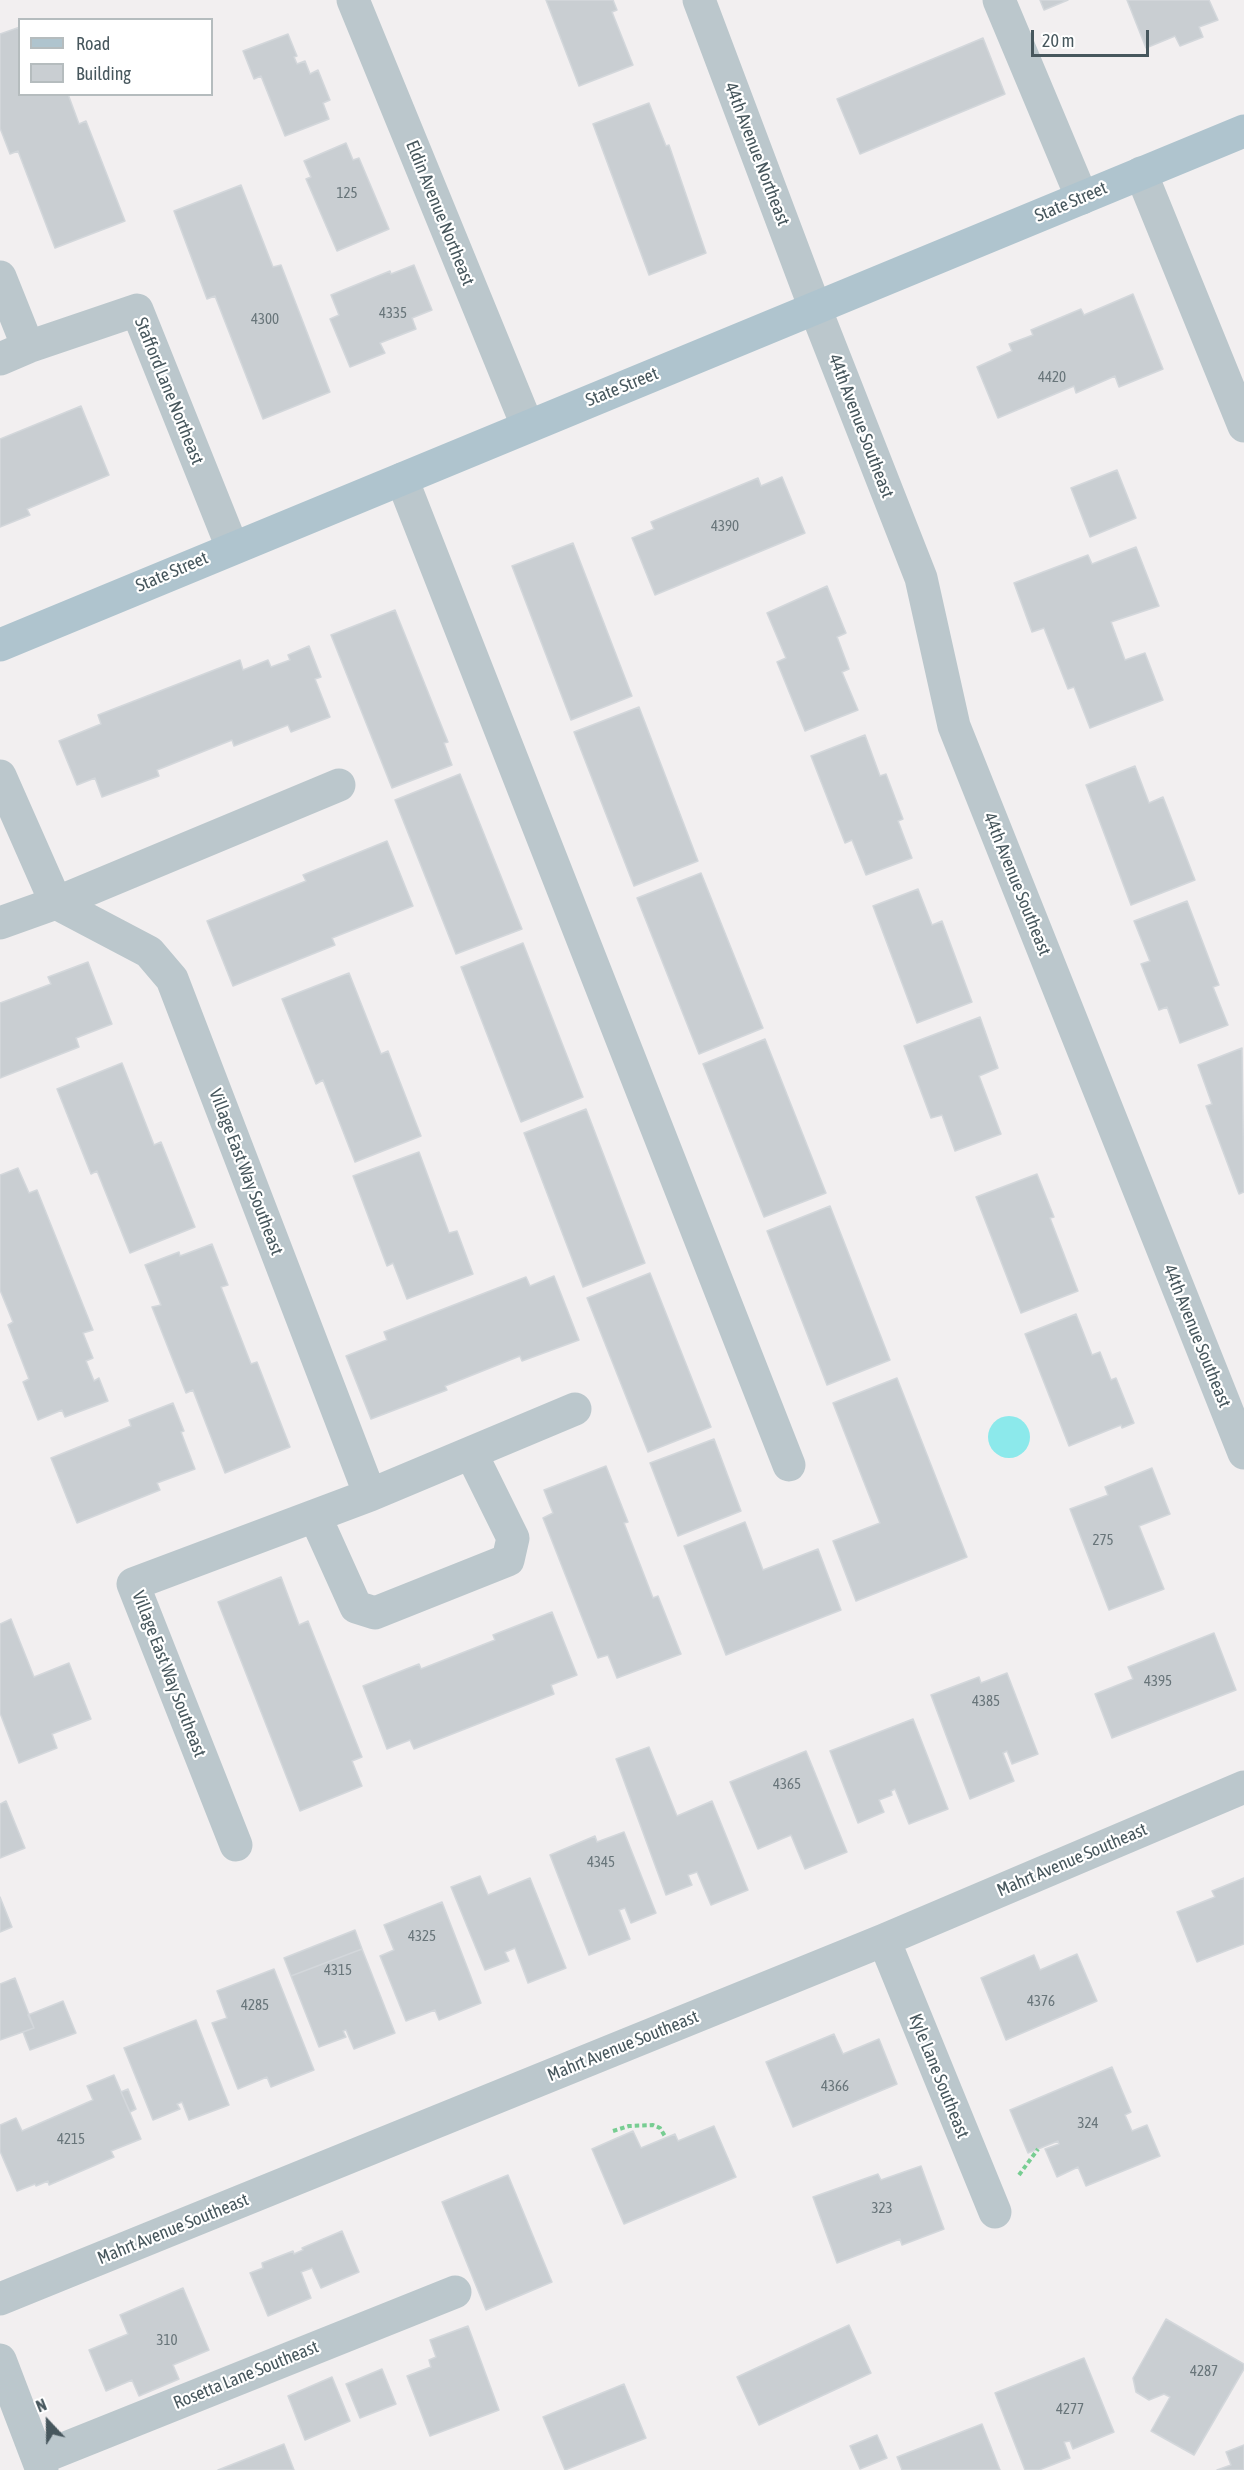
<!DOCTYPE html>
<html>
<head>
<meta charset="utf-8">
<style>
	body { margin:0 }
	#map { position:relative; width:1244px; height:2470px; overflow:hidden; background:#f2eff0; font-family:"Asap Condensed",sans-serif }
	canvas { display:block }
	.legend { position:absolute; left:18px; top:18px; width:195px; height:78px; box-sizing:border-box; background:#fff; border:2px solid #b5bcbe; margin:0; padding:8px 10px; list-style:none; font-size:18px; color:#47575d }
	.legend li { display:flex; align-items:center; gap:12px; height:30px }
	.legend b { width:30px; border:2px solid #b5bcbe }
	.north { position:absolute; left:18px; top:2392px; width:60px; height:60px; -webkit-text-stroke:4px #fff; paint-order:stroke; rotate:338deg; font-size:16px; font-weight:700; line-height:24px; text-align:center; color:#47575d }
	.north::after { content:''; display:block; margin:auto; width:21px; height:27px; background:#47575d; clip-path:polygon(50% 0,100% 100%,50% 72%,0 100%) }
	.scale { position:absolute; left:1031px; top:30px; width:118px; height:27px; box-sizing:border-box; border:3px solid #47575d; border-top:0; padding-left:8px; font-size:18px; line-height:21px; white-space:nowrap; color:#47575d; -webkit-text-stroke:4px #fff; paint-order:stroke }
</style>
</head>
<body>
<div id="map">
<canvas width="1244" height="2470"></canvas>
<ul class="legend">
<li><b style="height:8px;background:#afc4ce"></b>Road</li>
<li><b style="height:16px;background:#c9ced2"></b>Building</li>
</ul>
<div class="north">N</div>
<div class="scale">20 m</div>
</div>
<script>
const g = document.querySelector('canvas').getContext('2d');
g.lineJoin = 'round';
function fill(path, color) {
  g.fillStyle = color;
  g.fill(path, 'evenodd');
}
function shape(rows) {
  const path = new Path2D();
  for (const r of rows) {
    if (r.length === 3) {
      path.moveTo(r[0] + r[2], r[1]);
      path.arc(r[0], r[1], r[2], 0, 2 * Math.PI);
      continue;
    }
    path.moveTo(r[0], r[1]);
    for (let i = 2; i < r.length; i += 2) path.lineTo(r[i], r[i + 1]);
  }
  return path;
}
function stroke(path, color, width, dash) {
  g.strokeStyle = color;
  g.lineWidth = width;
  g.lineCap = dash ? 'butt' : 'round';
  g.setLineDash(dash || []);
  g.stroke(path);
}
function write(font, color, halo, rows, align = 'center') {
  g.font = font + ' "Asap Condensed",sans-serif';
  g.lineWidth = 4.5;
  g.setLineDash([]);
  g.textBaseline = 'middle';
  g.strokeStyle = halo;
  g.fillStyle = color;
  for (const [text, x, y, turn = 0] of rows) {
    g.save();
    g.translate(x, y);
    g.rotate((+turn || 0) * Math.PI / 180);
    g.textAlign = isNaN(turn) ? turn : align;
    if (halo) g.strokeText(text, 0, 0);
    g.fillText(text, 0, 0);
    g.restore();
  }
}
fill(shape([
	[1009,1437,21]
]), '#8ce9eb');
const building = shape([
	[546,0,613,0,617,10,612,12,633,65,579,86,546,0],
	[1040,0,1068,0,1044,10,1040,0],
	[1127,0,1209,0,1218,20,1199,27,1203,37,1180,46,1175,36,1146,48,1127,0],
	[20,27,20,94,68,94,79,124,86,121,125,221,55,248,18,151,10,154,0,128,0,34,20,27],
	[288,34,297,56,294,57,297,64,305,61,310,74,318,70,330,100,323,103,329,119,285,136,261,76,254,79,243,51,288,34],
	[983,38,1005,94,860,154,837,99,983,38],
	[649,103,666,146,669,145,706,253,649,275,593,124,649,103],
	[346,143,353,160,359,158,389,229,337,251,306,179,311,177,304,161,346,143],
	[241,185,273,267,281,265,330,392,263,419,215,296,207,299,174,211,241,185],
	[414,265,432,310,412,318,416,329,380,343,385,353,350,367,330,319,339,315,331,295,390,271,391,274,414,265],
	[1133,294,1163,369,1119,387,1115,376,1076,393,1074,386,998,418,977,367,1012,351,1009,344,1033,335,1031,330,1081,309,1084,315,1133,294],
	[81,406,109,475,27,509,30,515,0,527,0,439,81,406],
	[1117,470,1136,518,1090,537,1071,488,1117,470],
	[782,477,805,533,655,595,632,538,654,529,651,522,758,478,761,486,782,477],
	[573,543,632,696,571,720,512,566,573,543],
	[1136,547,1159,606,1111,622,1125,660,1145,653,1163,700,1090,728,1074,687,1068,689,1044,628,1032,632,1014,583,1088,555,1092,564,1136,547],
	[827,586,846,633,837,637,849,669,842,672,858,710,805,731,777,662,786,658,767,613,827,586],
	[395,610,448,742,444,743,452,765,392,788,331,635,395,610],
	[309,646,321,677,315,679,330,717,291,732,288,725,234,746,232,740,157,770,159,776,102,797,95,778,77,785,59,741,101,724,98,715,240,660,243,670,268,660,271,667,290,660,288,655,309,646],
	[639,707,698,861,634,886,574,732,639,707],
	[865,735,880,776,886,774,903,819,898,821,912,858,866,875,852,840,845,843,811,756,865,735],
	[1135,766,1149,803,1163,797,1195,880,1131,905,1086,785,1135,766],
	[460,774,522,929,456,954,395,800,460,774],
	[387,841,413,906,332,938,335,945,233,986,207,921,306,881,303,875,387,841],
	[701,873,763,1028,699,1054,637,898,701,873],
	[918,889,932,925,942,921,972,1002,917,1023,873,906,918,889],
	[1187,901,1219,985,1213,987,1228,1025,1180,1043,1167,1007,1159,1010,1141,964,1150,961,1134,921,1187,901],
	[523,943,583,1097,521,1122,461,967,523,943],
	[88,962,112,1024,76,1038,79,1047,0,1078,0,1003,51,984,48,977,88,962],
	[349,973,381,1054,388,1051,421,1136,355,1162,323,1080,316,1084,282,999,349,973],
	[980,1017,998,1068,979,1076,1001,1134,955,1151,942,1115,931,1118,904,1046,980,1017],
	[765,1039,826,1193,764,1217,703,1064,765,1039],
	[1242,1048,1244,1192,1239,1194,1206,1106,1212,1104,1198,1065,1242,1048],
	[122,1063,154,1145,161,1142,195,1227,130,1253,97,1171,91,1174,57,1089,122,1063],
	[586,1109,645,1263,583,1287,524,1133,586,1109],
	[419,1152,449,1233,457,1231,473,1274,407,1299,393,1263,387,1266,353,1176,419,1152],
	[18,1168,29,1193,37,1190,93,1330,83,1333,93,1358,86,1361,94,1381,99,1378,108,1401,65,1417,62,1410,38,1420,23,1382,29,1379,8,1325,13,1322,0,1290,0,1175,18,1168],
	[1037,1174,1054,1217,1050,1218,1078,1291,1021,1313,976,1197,1037,1174],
	[830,1206,890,1360,827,1385,767,1231,830,1206],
	[212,1244,228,1285,221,1287,251,1364,257,1362,290,1447,225,1473,193,1390,186,1393,152,1307,161,1305,145,1265,179,1252,180,1256,212,1244],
	[650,1273,711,1427,648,1452,587,1298,650,1273],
	[554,1276,579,1340,522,1361,520,1356,445,1386,447,1390,371,1419,346,1356,387,1340,384,1332,526,1277,530,1286,554,1276],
	[1076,1314,1092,1355,1100,1352,1111,1380,1116,1378,1134,1423,1122,1428,1121,1425,1069,1446,1025,1334,1076,1314],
	[897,1378,967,1557,856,1601,833,1541,880,1523,833,1403,897,1378],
	[173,1403,184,1431,181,1432,195,1469,157,1483,160,1490,77,1523,51,1458,131,1426,129,1420,173,1403],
	[714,1439,741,1511,678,1536,650,1463,714,1439],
	[606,1466,628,1522,624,1523,653,1598,658,1596,681,1654,617,1678,608,1655,598,1658,543,1518,553,1513,544,1490,606,1466],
	[1152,1468,1170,1514,1139,1526,1164,1589,1109,1610,1070,1509,1108,1495,1105,1487,1152,1468],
	[745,1522,763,1570,818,1549,841,1610,726,1655,684,1546,745,1522],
	[281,1577,299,1625,308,1621,362,1757,352,1761,362,1786,300,1811,218,1602,281,1577],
	[552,1612,577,1675,551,1685,554,1694,414,1749,410,1740,387,1749,363,1686,419,1664,421,1669,495,1640,493,1635,552,1612],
	[11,1619,34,1677,69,1663,91,1719,52,1734,57,1748,19,1763,0,1713,0,1624,11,1619],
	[1214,1633,1236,1690,1112,1738,1095,1694,1133,1679,1128,1667,1214,1633],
	[1007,1673,1038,1754,1012,1764,1007,1751,1003,1753,1014,1781,970,1799,931,1695,979,1677,981,1683,1007,1673],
	[913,1719,948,1809,909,1824,895,1789,891,1791,892,1795,879,1800,884,1812,858,1823,830,1751,913,1719],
	[649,1747,677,1816,712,1801,748,1890,711,1905,697,1872,688,1875,692,1885,666,1895,616,1759,649,1747],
	[806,1751,847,1852,805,1869,791,1835,758,1849,730,1782,806,1751],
	[6,1801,25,1848,0,1858,0,1804,6,1801],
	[624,1832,656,1913,631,1923,625,1908,619,1910,630,1939,589,1955,550,1855,595,1836,597,1842,624,1832],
	[480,1876,488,1895,530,1878,566,1968,528,1983,515,1948,505,1952,509,1961,485,1970,451,1887,480,1876],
	[1244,1878,1244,1944,1197,1962,1177,1912,1215,1897,1212,1891,1244,1878],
	[0,1897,12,1927,0,1932,0,1897],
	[442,1902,481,2003,439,2020,435,2010,406,2021,380,1956,394,1950,384,1925,442,1902],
	[355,1930,362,1949,291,1976,284,1958,355,1930],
	[362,1949,395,2033,354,2049,346,2030,343,2031,346,2037,319,2047,291,1976,362,1949],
	[1077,1954,1097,2001,1006,2040,981,1978,1034,1955,1040,1970,1077,1954],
	[274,1969,314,2070,271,2087,267,2077,238,2089,212,2023,227,2018,217,1991,274,1969],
	[15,1978,34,2028,0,2040,0,1984,15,1978],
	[63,2001,76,2033,30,2050,23,2032,34,2028,28,2015,63,2001],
	[196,2020,229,2105,189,2120,182,2102,177,2104,180,2109,153,2120,124,2048,196,2020],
	[834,2034,843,2054,879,2039,897,2084,793,2127,766,2062,834,2034],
	[1112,2067,1131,2112,1125,2115,1132,2131,1147,2125,1160,2156,1086,2186,1078,2167,1057,2177,1045,2149,1059,2144,1058,2141,1028,2153,1010,2110,1112,2067],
	[114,2075,141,2139,111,2151,114,2157,49,2185,48,2181,36,2186,35,2184,17,2191,0,2151,0,2125,16,2118,22,2131,93,2100,87,2086,114,2075],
	[128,2089,136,2109,130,2112,121,2092,128,2089],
	[714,2126,736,2177,624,2224,592,2149,633,2131,641,2148,675,2134,678,2141,714,2126],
	[921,2166,944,2229,902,2245,900,2239,837,2263,813,2197,878,2174,881,2180,921,2166],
	[508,2175,552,2282,486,2310,442,2202,508,2175],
	[342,2231,359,2272,321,2288,312,2268,301,2272,311,2298,268,2316,250,2273,263,2268,262,2263,293,2251,294,2254,303,2250,302,2248,342,2231],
	[183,2288,209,2350,173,2365,179,2379,139,2396,132,2380,106,2391,89,2350,128,2334,120,2315,183,2288],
	[1166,2319,1244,2364,1244,2369,1194,2455,1151,2431,1170,2397,1164,2394,1149,2400,1136,2392,1133,2378,1166,2319],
	[849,2325,871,2373,759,2425,737,2377,849,2325],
	[468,2326,499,2410,430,2436,407,2376,431,2367,429,2360,436,2357,430,2340,468,2326],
	[1084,2358,1114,2432,1073,2449,1070,2441,1064,2442,1070,2458,1039,2470,1025,2470,995,2393,1084,2358],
	[382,2369,396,2404,360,2418,346,2384,382,2369],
	[332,2377,350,2421,305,2440,288,2396,332,2377],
	[624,2384,646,2438,565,2470,543,2417,624,2384],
	[982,2424,1000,2470,902,2470,897,2457,982,2424],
	[877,2435,887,2458,860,2469,850,2446,877,2435],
	[284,2444,294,2470,218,2470,284,2444],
	[1244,2445,1244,2470,1217,2470,1231,2465,1226,2452,1244,2445]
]);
fill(building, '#c9ced2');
stroke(building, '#d3d7db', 1.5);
stroke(shape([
	[613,2131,629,2126,653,2125,660,2128,666,2138],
	[1019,2175,1038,2149]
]), '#77cd92', 4, [4.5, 3]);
stroke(shape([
	[353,0,527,425],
	[699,0,815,308,921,578,954,726,1244,1453],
	[999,0,1082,198],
	[1141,173,1244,426],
	[0,277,28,347,137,310,232,547],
	[0,359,28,347],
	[402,479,789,1465],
	[0,776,56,903,149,952,172,979,370,1495,133,1584,236,1845],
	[0,923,56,903,339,785],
	[370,1495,575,1409],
	[315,1516,356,1607,375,1613,508,1560,513,1538,471,1453],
	[884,1940,995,2212],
	[0,2299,884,1940,1244,1787],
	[0,2360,42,2470],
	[38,2459,455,2292]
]), '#bbc7cc', 33);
stroke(shape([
	[0,645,1244,131]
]), '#afc4ce', 33);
write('15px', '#68757a', null, [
	["125",347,193],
	["4335",393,313],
	["4300",265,319],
	["4420",1052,377],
	["4390",725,526],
	["275",1103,1540],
	["4395",1158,1681],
	["4385",986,1701],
	["4365",787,1784],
	["4345",601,1862],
	["4325",422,1936],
	["4315",338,1970],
	["4376",1041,2001],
	["4285",255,2005],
	["4366",835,2086],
	["324",1088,2123],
	["4215",71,2139],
	["323",882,2208],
	["310",167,2340],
	["4287",1204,2371],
	["4277",1070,2409]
]);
write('18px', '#47575d', '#fff', [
	["44th Avenue Northeast",757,154,69],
	["State Street",1071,202,-23],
	["Eldin Avenue Northeast",440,213,68],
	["State Street",622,387,-22],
	["Stafford Lane Northeast",169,391,68],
	["44th Avenue Southeast",861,426,69],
	["State Street",172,572,-23],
	["44th Avenue Southeast",1017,884,68],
	["Village East Way Southeast",246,1172,69],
	["44th Avenue Southeast",1197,1336,68],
	["Village East Way Southeast",169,1674,69],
	["Mahrt Avenue Southeast",1072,1860,-23],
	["Mahrt Avenue Southeast",623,2046,-22],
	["Kyle Lane Southeast",939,2076,68],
	["Mahrt Avenue Southeast",173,2229,-22],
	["Rosetta Lane Southeast",246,2375,-22]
]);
</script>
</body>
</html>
